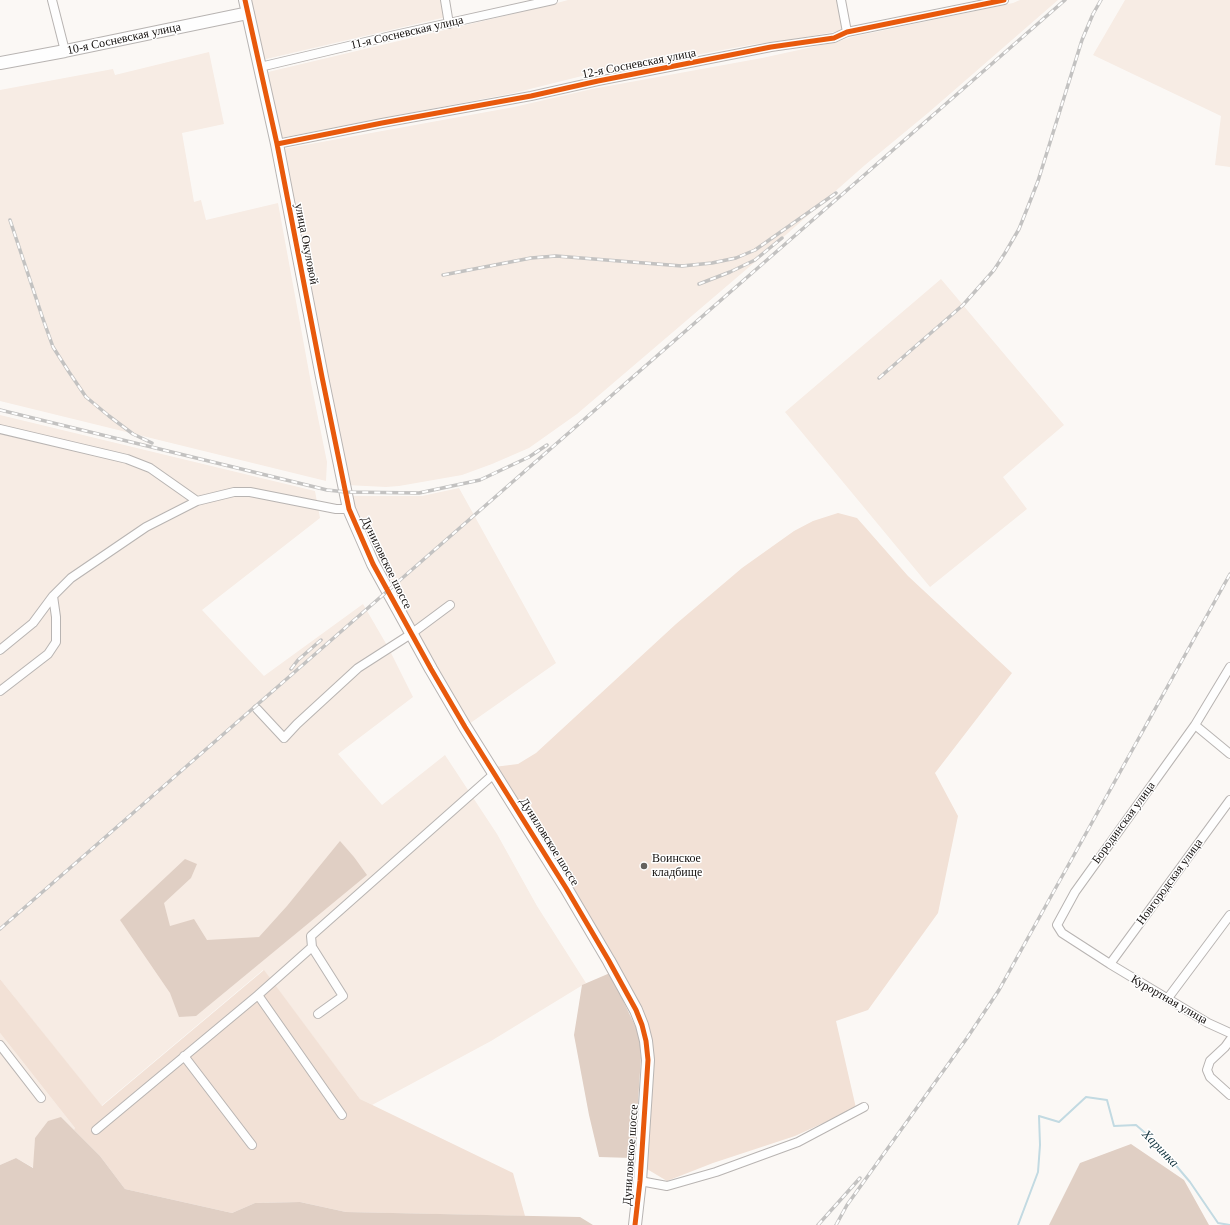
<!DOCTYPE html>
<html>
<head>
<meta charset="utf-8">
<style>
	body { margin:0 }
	canvas { display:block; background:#fbf8f5 }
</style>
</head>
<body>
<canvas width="1230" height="1225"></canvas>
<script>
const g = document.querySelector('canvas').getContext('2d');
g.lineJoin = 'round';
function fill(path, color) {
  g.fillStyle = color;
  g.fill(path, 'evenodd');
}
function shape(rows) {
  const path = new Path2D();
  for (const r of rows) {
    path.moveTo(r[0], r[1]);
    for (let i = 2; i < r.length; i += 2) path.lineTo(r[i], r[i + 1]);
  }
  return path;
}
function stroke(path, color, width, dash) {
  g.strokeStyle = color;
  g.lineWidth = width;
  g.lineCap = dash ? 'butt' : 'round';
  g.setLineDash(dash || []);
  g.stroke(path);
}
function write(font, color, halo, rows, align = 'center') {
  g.font = font + ' "Times New Roman",serif';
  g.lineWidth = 3;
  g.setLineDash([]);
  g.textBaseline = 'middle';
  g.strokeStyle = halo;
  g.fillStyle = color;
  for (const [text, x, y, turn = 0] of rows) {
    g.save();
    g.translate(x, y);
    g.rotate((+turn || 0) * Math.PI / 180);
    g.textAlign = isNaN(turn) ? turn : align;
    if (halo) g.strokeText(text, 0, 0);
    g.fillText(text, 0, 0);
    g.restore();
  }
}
fill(shape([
	[250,0,442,0,446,17,262,60],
	[568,0,841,0,847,27,839,31,784,41,755,44,582,76,514,93,280,138,268,72,546,6],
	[1020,0,1058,0,928,113,865,165,762,256,577,414,529,448,492,464,462,475,399,486,386,487,346,485,283,149,514,107,592,89,762,58,840,41,852,37,1013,3],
	[1125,0,1230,0,1230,167,1215,165,1221,116,1093,55],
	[209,52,224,124,182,133,194,202,201,200,206,220,278,203,311,383,327,462,326,481,0,401,0,90,113,69,115,75],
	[941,279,1064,425,1003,477,1027,509,930,587,785,412],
	[0,415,315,491,320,518,202,610,264,676,363,604,388,647,413,697,338,754,382,805,445,755,497,834,537,906,586,983,491,1041,372,1105,360,1099,263,970,101,1106,0,979],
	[459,488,556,663,469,724,414,632,374,556,355,514,352,496,422,496],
	[0,1033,75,1128,74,1130,61,1117,35,1138,34,1168,16,1158,0,1165]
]), '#f7ece4');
fill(shape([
	[838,513,857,518,908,576,1012,673,935,773,958,816,938,913,868,1010,836,1021,856,1108,795,1136,713,1163,667,1181,642,1166,649,1039,494,767,518,764,536,753,676,624,742,568,794,531,813,521],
	[264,970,360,1099,513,1173,525,1216,346,1212,300,1202,255,1203,232,1213,125,1189,100,1156,74,1130,75,1128,0,1033,0,979,102,1106]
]), '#f2e1d6');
fill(shape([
	[340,841,354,857,367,875,196,1016,179,1017,170,993,120,920,185,859,197,864,191,878,164,903,170,926,194,919,207,940,259,937,287,906],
	[610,973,639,1034,641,1057,638,1102,636,1144,632,1158,599,1157,589,1115,574,1035,582,985],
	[61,1117,100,1156,125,1189,232,1213,255,1203,300,1202,346,1212,580,1217,593,1225,0,1225,0,1165,16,1158,33,1168,35,1138,48,1121],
	[1131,1144,1184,1180,1209,1225,1049,1225,1080,1163]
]), '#e0cfc4');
stroke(shape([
	[1018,1225,1038,1172,1040,1145,1039,1116,1059,1122,1086,1097,1107,1100,1114,1126,1136,1125,1157,1143,1190,1182,1218,1223,1230,1225]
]), '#c2dae2', 2);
const street = shape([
	[52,0,65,51],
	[445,0,449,24],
	[841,0,847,32],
	[260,67,395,35,553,0],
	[277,144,382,123,531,96,598,81,771,47,834,38,847,32,1004,0],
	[0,429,127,459,150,468,197,501,234,492,250,492,336,509,349,509],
	[0,650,33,623,53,596],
	[1230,667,1195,725,1075,892,1057,925,1062,933,1110,964,1208,1023,1230,1033],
	[0,691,48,654,56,642,56,617,53,596,71,578,146,527,197,501],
	[257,709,284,738,297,724,358,668,411,634,450,605],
	[1195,725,1230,754],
	[312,947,258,995,342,1115],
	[1110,964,1230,800],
	[1168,998,1230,915],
	[318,1014,343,996,312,947,311,936,495,773],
	[1230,1040,1225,1047,1210,1061,1207,1070,1210,1077,1230,1095],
	[0,1045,41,1098],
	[184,1056,252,1145],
	[96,1130,258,995],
	[640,1181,667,1186,716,1172,798,1142,864,1107]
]);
const secondary = shape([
	[245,0,277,144,322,377,349,509,373,564,431,669,465,727,566,888,609,961,636,1010,642,1025,646,1041,648,1060,640,1181,635,1225],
	[0,63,65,51,248,13]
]);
stroke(street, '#b8b4b2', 10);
stroke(secondary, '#b8b4b2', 14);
stroke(street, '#fefefe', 8);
stroke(secondary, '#fefefe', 12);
const rail = shape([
	[10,220,43,319,53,347,69,372,86,397,109,416,133,434,152,443],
	[443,275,531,258,556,256,682,266,712,263,736,258,755,250,836,193],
	[699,284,730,272,755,260,782,238],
	[879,378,963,305,994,270,1005,253,1019,229,1029,204,1038,181,1082,40,1093,14,1101,0],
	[0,410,327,490,346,492,419,493,480,480,529,457,547,445],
	[291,669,298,660,321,640],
	[0,929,1065,0],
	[818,1225,860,1178],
	[836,1225,847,1205,967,1038,999,990,1230,574]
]);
stroke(rail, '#c3c2c1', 3.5);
stroke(rail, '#fff', 2, [6]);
stroke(shape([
	[245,0,277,144,322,377,349,509,373,564,431,669,465,727,566,888,609,961,636,1010,642,1025,646,1041,648,1060,640,1181,635,1225],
	[277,144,382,123,531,96,598,81,771,47,834,38,847,32,1004,0]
]), '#e8590c', 5);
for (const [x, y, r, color] of [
	[644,866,4,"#64615e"]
]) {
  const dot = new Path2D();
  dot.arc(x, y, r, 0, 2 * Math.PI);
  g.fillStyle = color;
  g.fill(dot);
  stroke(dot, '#fff', 1.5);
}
write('12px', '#130f0d', '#fff', [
	["11-я Сосневская улица",407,33,-13],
	["10-я Сосневская улица",124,39,-12],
	["12-я Сосневская улица",639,64,-11],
	["улица Окуловой",306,244,79],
	["Дуниловское шоссе",386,563,64],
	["Бородинская улица",1124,823,-54],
	["Дуниловское шоссе",549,842,58],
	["Новгородская улица",1170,882,-54],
	["Курортная улица",1169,1000,30],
	["Дуниловское шоссе",631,1155,-86]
]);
write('12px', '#130f0d', '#fff', [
	["Воинское",652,859],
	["кладбище",652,873]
], 'left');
write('italic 13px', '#0f313c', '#fff', [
	["Харинка",1160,1149,46]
]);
</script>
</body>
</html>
